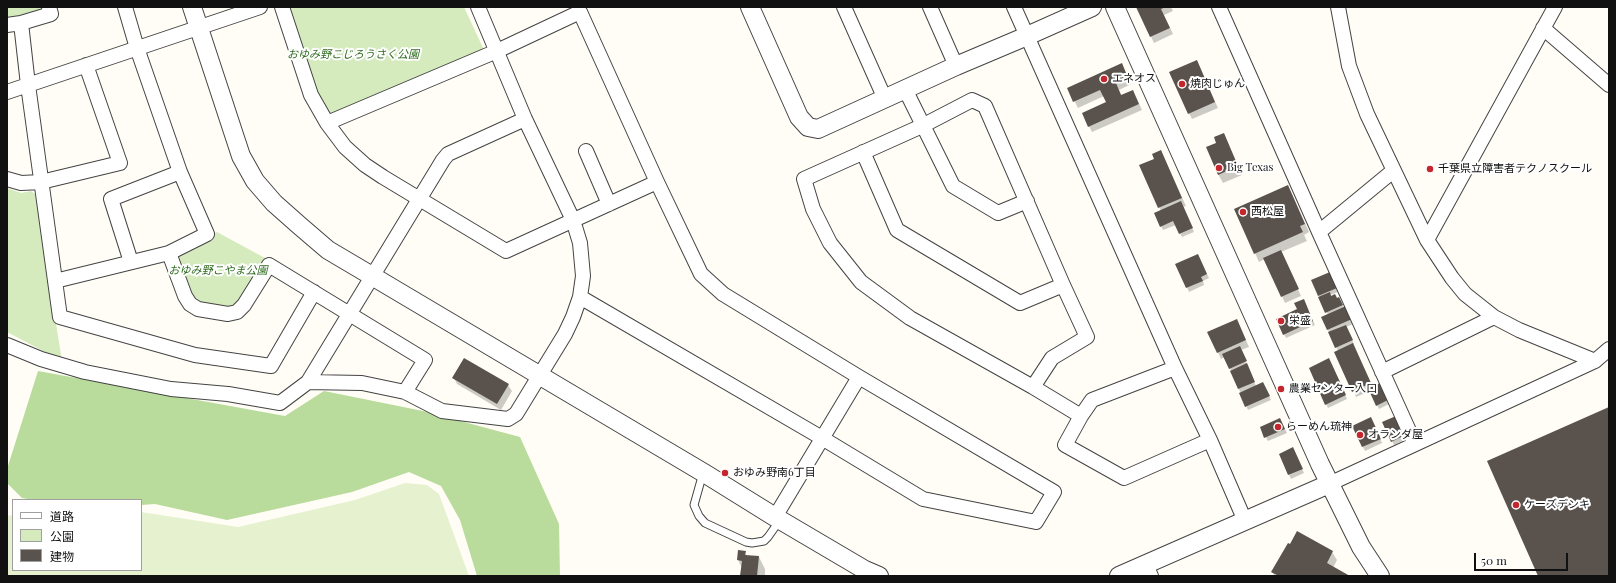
<!DOCTYPE html>
<html>
<head>
<meta charset="utf-8">
<style>
	body { margin:0 }
	#map { position:relative; width:1616px; height:583px; overflow:hidden; background:#fffdf5; font-family:"Playfair Display","Noto Sans JP",serif }
	canvas { display:block }
	.frame { position:absolute; inset:0; border:8px solid #111; pointer-events:none }
	.legend { position:absolute; left:12px; top:499px; width:130px; height:72px; box-sizing:border-box; background:#fff; border:1px solid #a0a0a0; margin:0; padding:5px 7px; list-style:none; font-size:12px; color:#111 }
	.legend li { display:flex; align-items:center; gap:8px; height:20px }
	.legend b { width:20px; border:1px solid #a0a0a0 }
	.scale { position:absolute; left:1474px; top:553px; width:94px; height:18px; box-sizing:border-box; border:2px solid #111; border-top:0; padding-left:5px; font-size:12px; line-height:14px; white-space:nowrap; color:#111; -webkit-text-stroke:3px #fff; paint-order:stroke }
</style>
</head>
<body>
<div id="map">
<canvas width="1616" height="583"></canvas>
<div class="frame"></div>
<ul class="legend">
<li><b style="height:5px;background:#fff"></b>道路</li>
<li><b style="height:11px;background:#d5ebbd"></b>公園</li>
<li><b style="height:11px;background:#5a524d"></b>建物</li>
</ul>
<div class="scale">50 m</div>
</div>
<script>
const g = document.querySelector('canvas').getContext('2d');
g.lineJoin = 'round';
function fill(path, color) {
  g.fillStyle = color;
  g.fill(path, 'evenodd');
}
function shape(rows) {
  const path = new Path2D();
  for (const r of rows) {
    path.moveTo(r[0], r[1]);
    for (let i = 2; i < r.length; i += 2) path.lineTo(r[i], r[i + 1]);
  }
  return path;
}
function stroke(path, color, width, dash) {
  g.strokeStyle = color;
  g.lineWidth = width;
  g.lineCap = dash ? 'butt' : 'round';
  g.setLineDash(dash || []);
  g.stroke(path);
}
function write(font, color, halo, rows, align = 'center') {
  g.font = font + ' "Playfair Display","Noto Sans JP",serif';
  g.lineWidth = 4;
  g.setLineDash([]);
  g.textBaseline = 'middle';
  g.strokeStyle = halo;
  g.fillStyle = color;
  for (const [text, x, y, turn = 0] of rows) {
    g.save();
    g.translate(x, y);
    g.rotate((+turn || 0) * Math.PI / 180);
    g.textAlign = isNaN(turn) ? turn : align;
    if (halo) g.strokeText(text, 0, 0);
    g.fillText(text, 0, 0);
    g.restore();
  }
}
fill(shape([
	[7,7,44,7,46,12,7,20],
	[286,7,464,7,484,50,330,118,313,89],
	[7,188,21,193,31,191,35,194,62,361,7,332],
	[217,232,265,258,236,308,192,302,177,257,179,252]
]), '#d5ebbd');
fill(shape([
	[38,371,285,416,324,391,423,411,520,437,559,524,560,576,477,576,460,520,441,486,409,472,352,492,227,520,155,504,141,505,141,500,34,500,22,498,7,483,7,469]
]), '#b9dc9c');
fill(shape([
	[405,483,427,485,439,494,469,576,7,576,7,516,13,515,13,570,141,570,141,512,238,527,355,500]
]), '#e6f2cf');
fill(shape([
	[1137,7,1171,7,1173,11,1164,15,1173,34,1154,43],
	[1122,64,1131,84,1119,90,1122,96,1136,97,1142,110,1092,132,1089,126,1107,103,1104,96,1078,108,1068,88],
	[1200,68,1218,108,1192,119,1189,113],
	[1223,134,1242,175,1223,183,1218,174,1218,143],
	[1161,151,1186,206,1183,207,1194,232,1182,237,1176,225,1163,230,1161,226,1161,211,1140,166,1156,159],
	[1292,194,1309,232,1304,235,1307,241,1281,252,1301,296,1285,303,1265,259,1259,262,1255,253],
	[1200,259,1209,278,1203,281,1204,285,1189,292,1177,264],
	[1331,277,1338,292,1330,295,1341,302,1344,308,1345,307,1353,324,1346,327,1354,344,1353,345,1373,387,1382,388,1389,404,1379,409,1370,391,1356,397,1338,351,1322,317,1328,315,1319,295],
	[1305,304,1315,325,1286,338,1284,334,1298,310],
	[1240,327,1249,347,1241,350,1248,368,1256,386,1265,387,1271,400,1248,410,1225,357,1221,359,1209,333],
	[1331,363,1347,399,1328,408,1326,404],
	[454,378,508,385,512,391,501,410,457,384],
	[1398,421,1406,439,1394,445,1392,441],
	[1373,422,1382,443,1365,451,1353,426],
	[1282,423,1287,433,1268,441,1261,428],
	[1295,453,1304,473,1291,479,1280,454],
	[739,551,745,552,747,556,759,557,765,569,765,576,741,576,742,568,738,560],
	[1332,552,1337,560,1333,568,1348,576,1275,576,1272,572]
]), '#0003');
fill(shape([
	[1136,7,1166,7,1161,9,1170,28,1150,37],
	[1197,60,1215,102,1188,114,1169,72],
	[1122,63,1128,78,1116,83,1121,95,1133,90,1139,104,1088,127,1082,113,1106,102,1100,90,1073,102,1067,88],
	[1224,133,1238,166,1218,175,1206,147,1216,143,1214,137],
	[1161,150,1182,198,1158,208,1139,165,1154,159,1152,154],
	[1288,185,1305,224,1300,226,1303,232,1254,254,1234,209],
	[1181,201,1193,228,1179,234,1173,221,1160,227,1154,213],
	[1281,250,1299,289,1281,297,1263,258],
	[1198,254,1207,274,1201,277,1203,281,1186,288,1175,264],
	[1330,272,1337,288,1318,296,1311,280],
	[1330,292,1331,296,1335,294,1337,298,1339,297,1343,305,1325,313,1318,297],
	[1304,299,1313,321,1283,335,1276,319,1297,309,1294,303],
	[1346,306,1352,319,1327,330,1321,317],
	[1237,319,1246,340,1217,353,1207,332],
	[1346,325,1353,340,1335,348,1328,332],
	[1353,343,1371,383,1352,392,1334,352],
	[1240,346,1247,361,1229,369,1222,354],
	[464,358,509,384,497,404,452,378],
	[1329,358,1346,395,1325,405,1309,368],
	[1247,363,1255,382,1238,389,1230,371],
	[1263,382,1270,396,1245,407,1239,393],
	[1380,383,1388,400,1376,406,1368,388],
	[1609,407,1609,576,1538,576,1487,461],
	[1396,416,1405,435,1391,442,1382,422],
	[1371,417,1381,439,1362,447,1352,426],
	[1280,418,1285,429,1264,438,1260,427],
	[1293,447,1303,469,1288,475,1279,454],
	[1297,531,1333,551,1327,563,1350,576,1279,576,1271,572,1288,543,1290,544],
	[738,550,746,551,745,555,759,556,757,576,740,576,742,561,737,560]
]), '#5a524d');
const service = shape([
	[703,473,694,505,699,516,705,523,746,542,752,543,764,541,768,537,780,520]
]);
const minor = shape([
	[282,7,311,95,327,123,345,147,365,165,383,177,506,251,657,182],
	[844,7,885,99],
	[930,7,956,66],
	[1014,7,1175,368,1210,440,1245,521],
	[1219,7,1319,232,1415,444],
	[1338,7,1349,66,1367,114,1427,240,1452,278,1465,294,1494,317,1519,330,1595,361],
	[21,23,28,85,60,317,195,355,271,366,314,292],
	[7,25,21,23,51,14,49,7],
	[1543,28,1609,85],
	[905,89,953,186,998,213,1027,201],
	[7,92,260,7],
	[327,123,497,51,580,12,657,182,701,274,723,294,859,377,1054,492,1036,522,923,499,822,438,580,297],
	[586,151,609,204],
	[863,152,897,230,1020,303,1063,285],
	[7,179,21,183,41,182,120,163,86,65],
	[1319,232,1393,171],
	[1427,240,1555,7],
	[169,253,185,296,190,304,198,309,228,314,237,312,244,305,269,265,425,360,405,392],
	[131,262,111,199,180,172],
	[55,281,169,253,207,234,180,172,137,48,125,7],
	[7,345,41,359,85,372,171,389,228,394,280,403,308,382,443,160,448,154,525,119],
	[1382,372,1494,317],
	[308,382,362,383,405,392,442,411,508,419,516,414,565,334,573,317,580,297,583,276,580,243,573,220,525,119,478,7],
	[1033,387,1052,358,1087,337,1063,285,985,106,972,100,922,126,804,179,813,209,830,243,861,282,910,318,1033,387,1081,416,1092,400,1175,368],
	[1081,416,1065,445,1124,478,1210,440],
	[1329,484,1595,361,1609,349],
	[775,517,859,377],
	[1146,565,1151,576]
]);
const tertiary = shape([
	[192,7,241,156,255,181,274,203,300,226,328,250,372,276,704,473,775,517,865,570,879,576],
	[750,7,799,117,808,127,818,129,956,66,1027,36,1092,7],
	[1115,7,1320,464,1361,547,1380,576],
	[1119,576,1329,484]
]);
stroke(service, '#444', 9);
stroke(minor, '#444', 16);
stroke(tertiary, '#444', 20);
stroke(service, '#fff', 7);
stroke(minor, '#fff', 14);
stroke(tertiary, '#fff', 18);
for (const [x, y, r, color] of [
	[1104,79,4,"#c4262e"],
	[1182,84,4,"#c4262e"],
	[1219,168,4,"#c4262e"],
	[1430,169,4,"#c4262e"],
	[1243,212,4,"#c4262e"],
	[1281,321,4,"#c4262e"],
	[1281,389,4,"#c4262e"],
	[1278,427,4,"#c4262e"],
	[1360,435,4,"#c4262e"],
	[725,473,4,"#c4262e"],
	[1516,505,4,"#c4262e"]
]) {
  const dot = new Path2D();
  dot.arc(x, y, r, 0, 2 * Math.PI);
  g.fillStyle = color;
  g.fill(dot);
  stroke(dot, '#fff', 1.5);
}
write('italic 11px', '#2f6b1f', '#fff', [
	["おゆみ野こじろうさく公園",353,55],
	["おゆみ野こやま公園",218,271]
]);
write('11px', '#111', '#fff', [
	["エネオス",1112,79],
	["焼肉じゅん",1190,84],
	["Big Texas",1227,168],
	["千葉県立障害者テクノスクール",1438,169],
	["西松屋",1251,212],
	["栄盛",1289,321],
	["農業センター入口",1289,389],
	["らーめん琉神",1286,427],
	["オランダ屋",1368,435],
	["おゆみ野南6丁目",733,473],
	["ケーズデンキ",1524,505]
], 'left');
</script>
</body>
</html>
